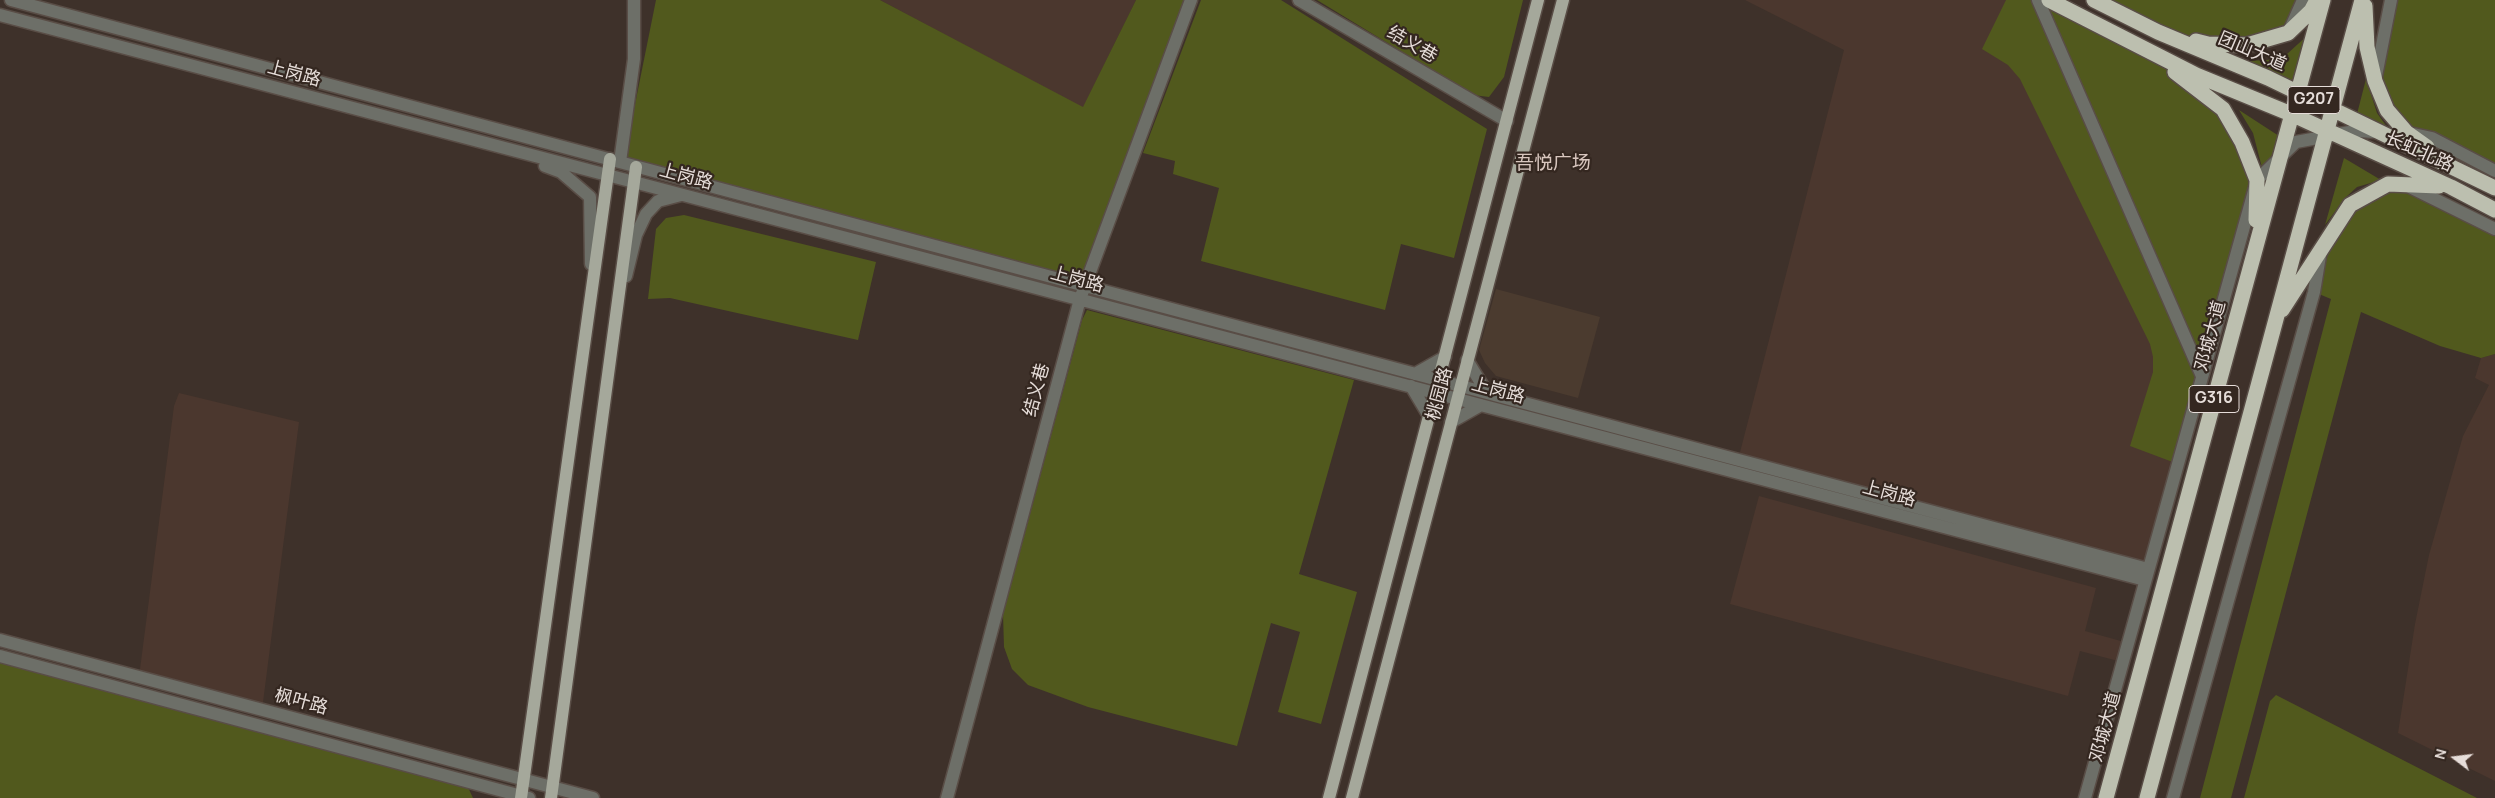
<!DOCTYPE html>
<html>
<head>
<meta charset="utf-8">
<style>
	body { margin:0 }
	#map { position:relative; width:2495px; height:798px; overflow:hidden; background:#3e312a; font-family:Manrope,sans-serif }
	canvas { display:block }
	.north { position:absolute; left:2430px; top:733px; width:50px; height:50px; -webkit-text-stroke:4px #342720; paint-order:stroke; rotate:285deg; font-size:14px; font-weight:700; line-height:20px; text-align:center; color:#e6ddd9 }
	.north::after { content:''; display:block; margin:auto; width:18px; height:22px; background:#e6ddd9; clip-path:polygon(50% 0,100% 100%,50% 72%,0 100%) }
</style>
</head>
<body>
<div id="map">
<canvas width="2495" height="798"></canvas>
<div class="north">N</div>
</div>
<script>
const g = document.querySelector('canvas').getContext('2d');
g.lineJoin = 'round';
function fill(path, color) {
  g.fillStyle = color;
  g.fill(path, 'evenodd');
}
function shape(rows) {
  const path = new Path2D();
  for (const r of rows) {
    path.moveTo(r[0], r[1]);
    for (let i = 2; i < r.length; i += 2) path.lineTo(r[i], r[i + 1]);
  }
  return path;
}
function stroke(path, color, width, dash) {
  g.strokeStyle = color;
  g.lineWidth = width;
  g.lineCap = dash ? 'butt' : 'round';
  g.setLineDash(dash || []);
  g.stroke(path);
}
function write(font, color, halo, rows, align = 'center') {
  g.font = font + ' Manrope,"Noto Sans SC",sans-serif';
  g.lineWidth = 4.5;
  g.setLineDash([]);
  g.textBaseline = 'middle';
  g.strokeStyle = halo;
  g.fillStyle = color;
  for (const [text, x, y, turn = 0] of rows) {
    g.save();
    g.translate(x, y);
    g.rotate((+turn || 0) * Math.PI / 180);
    g.textAlign = isNaN(turn) ? turn : align;
    if (halo) g.strokeText(text, 0, 0);
    g.fillText(text, 0, 0);
    g.restore();
  }
}
fill(shape([
	[880,0,1136,0,1083,108],
	[1745,0,2038,0,2202,376,2148,569,1738,460,1844,50],
	[2495,354,2495,781,2398,733,2415,624,2429,555,2463,436,2489,385,2475,378,2481,358],
	[179,393,299,422,262,710,139,677,174,406],
	[1759,496,2096,588,2085,631,2128,643,2122,662,2080,651,2068,696,1730,604]
]), '#4b372e');
fill(shape([
	[1496,289,1600,317,1578,398,1496,376,1485,363,1479,350]
]), '#4b3b2f');
fill(shape([
	[656,0,880,0,1083,107,1136,0,1185,0,1078,291,622,169],
	[1201,0,1281,0,1487,129,1454,258,1401,244,1385,310,1201,261,1219,188,1173,174,1175,161,1143,153],
	[1317,0,1523,0,1504,77,1489,97,1473,95],
	[2006,0,2049,0,2147,51,2223,109,2257,180,2178,464,2130,446,2153,372,2153,357,2150,344,2020,79,2008,65,1982,49],
	[2094,0,2303,0,2288,33,2208,44],
	[2391,0,2495,0,2495,171,2406,132,2375,81],
	[2309,34,2292,84,2244,61,2268,60,2287,54],
	[2366,79,2377,113,2392,134,2357,114],
	[2239,110,2279,136,2266,183,2253,133],
	[2344,158,2381,180,2357,187,2345,198,2325,225],
	[2388,184,2495,229,2495,354,2481,358,2440,346,2361,312,2231,798,2200,798,2331,299,2314,292,2322,246,2350,205],
	[684,215,876,262,858,340,670,298,648,299,656,229,666,218],
	[1087,310,1354,380,1299,574,1357,592,1321,724,1278,712,1300,632,1271,623,1237,746,1088,707,1028,685,1012,669,1004,647,1003,614,1082,320],
	[0,656,465,781,473,798,0,798],
	[2276,695,2477,798,2244,798,2270,701]
]), '#51591d');
const minor = shape([
	[11,0,2148,569],
	[1299,0,1507,121],
	[2038,0,2202,376],
	[0,15,2145,580],
	[2291,27,2303,0],
	[2376,76,2391,0],
	[2409,133,2432,138,2495,171],
	[620,162,634,59,634,0],
	[545,166,561,172,590,197,591,264],
	[2408,186,2495,229],
	[626,276,636,235,646,214,658,201,681,195],
	[1467,360,1487,393],
	[1415,374,1445,357],
	[1411,386,1429,416],
	[1451,422,1481,405],
	[0,640,593,798],
	[0,656,529,798],
	[947,798,1080,299,1191,0],
	[2085,798,2257,180,2296,142,2355,131,2376,132],
	[2173,798,2314,292,2321,250]
]);
const major = shape([
	[521,798,610,159],
	[551,798,636,167],
	[1329,798,1538,0],
	[1352,798,1563,0]
]);
const highway = shape([
	[2049,0,2196,75,2291,114,2451,187,2495,210],
	[2094,0,2158,32,2268,78,2495,188],
	[2365,6,2367,47,2375,81,2387,110,2406,132,2427,147],
	[2196,41,2208,44,2247,45,2288,33,2311,11,2317,0],
	[2175,72,2223,109,2242,142,2257,180,2256,220],
	[2282,310,2350,205,2388,184,2439,186],
	[2106,798,2323,0],
	[2147,798,2362,0]
]);
stroke(minor, '#594d46', 15);
stroke(major, '#594d46', 15);
stroke(highway, '#594d46', 18);
stroke(minor, '#6d6f68', 12);
stroke(major, '#a5a89b', 12);
stroke(highway, '#bcbfaf', 15);
for (const [x, y, w] of [
	[2314,100,52],
	[2214,399,50]
]) {
  const box = new Path2D();
  box.roundRect(x - w / 2, y - 13.5, w, 27, 4);
  g.fillStyle = '#342720';
  g.fill(box);
  stroke(box, '#e6ddd9', 1);
}
write('bold 16px', '#e6ddd9', null, [
	["G207",2314,100],
	["G316",2214,399]
]);
write('18px', '#e6ddd9', '#342720', [
	["结义巷",1412,45,30],
	["团山大道",2252,52,23],
	["上岗路",294,74,15],
	["长虹北路",2419,152,24],
	["上岗路",686,177,15],
	["上岗路",1077,280,15],
	["邓城大道",2211,336,-75],
	["结义巷",1037,390,-75],
	["上岗路",1498,391,15],
	["桃园路",1440,394,-75],
	["上岗路",1889,494,15],
	["枫叶路",301,702,15],
	["邓城大道",2106,727,-75]
]);
write('19px', '#d8c6be', '#342720', [
	["吾悦广场",1553,164]
]);
</script>
</body>
</html>
